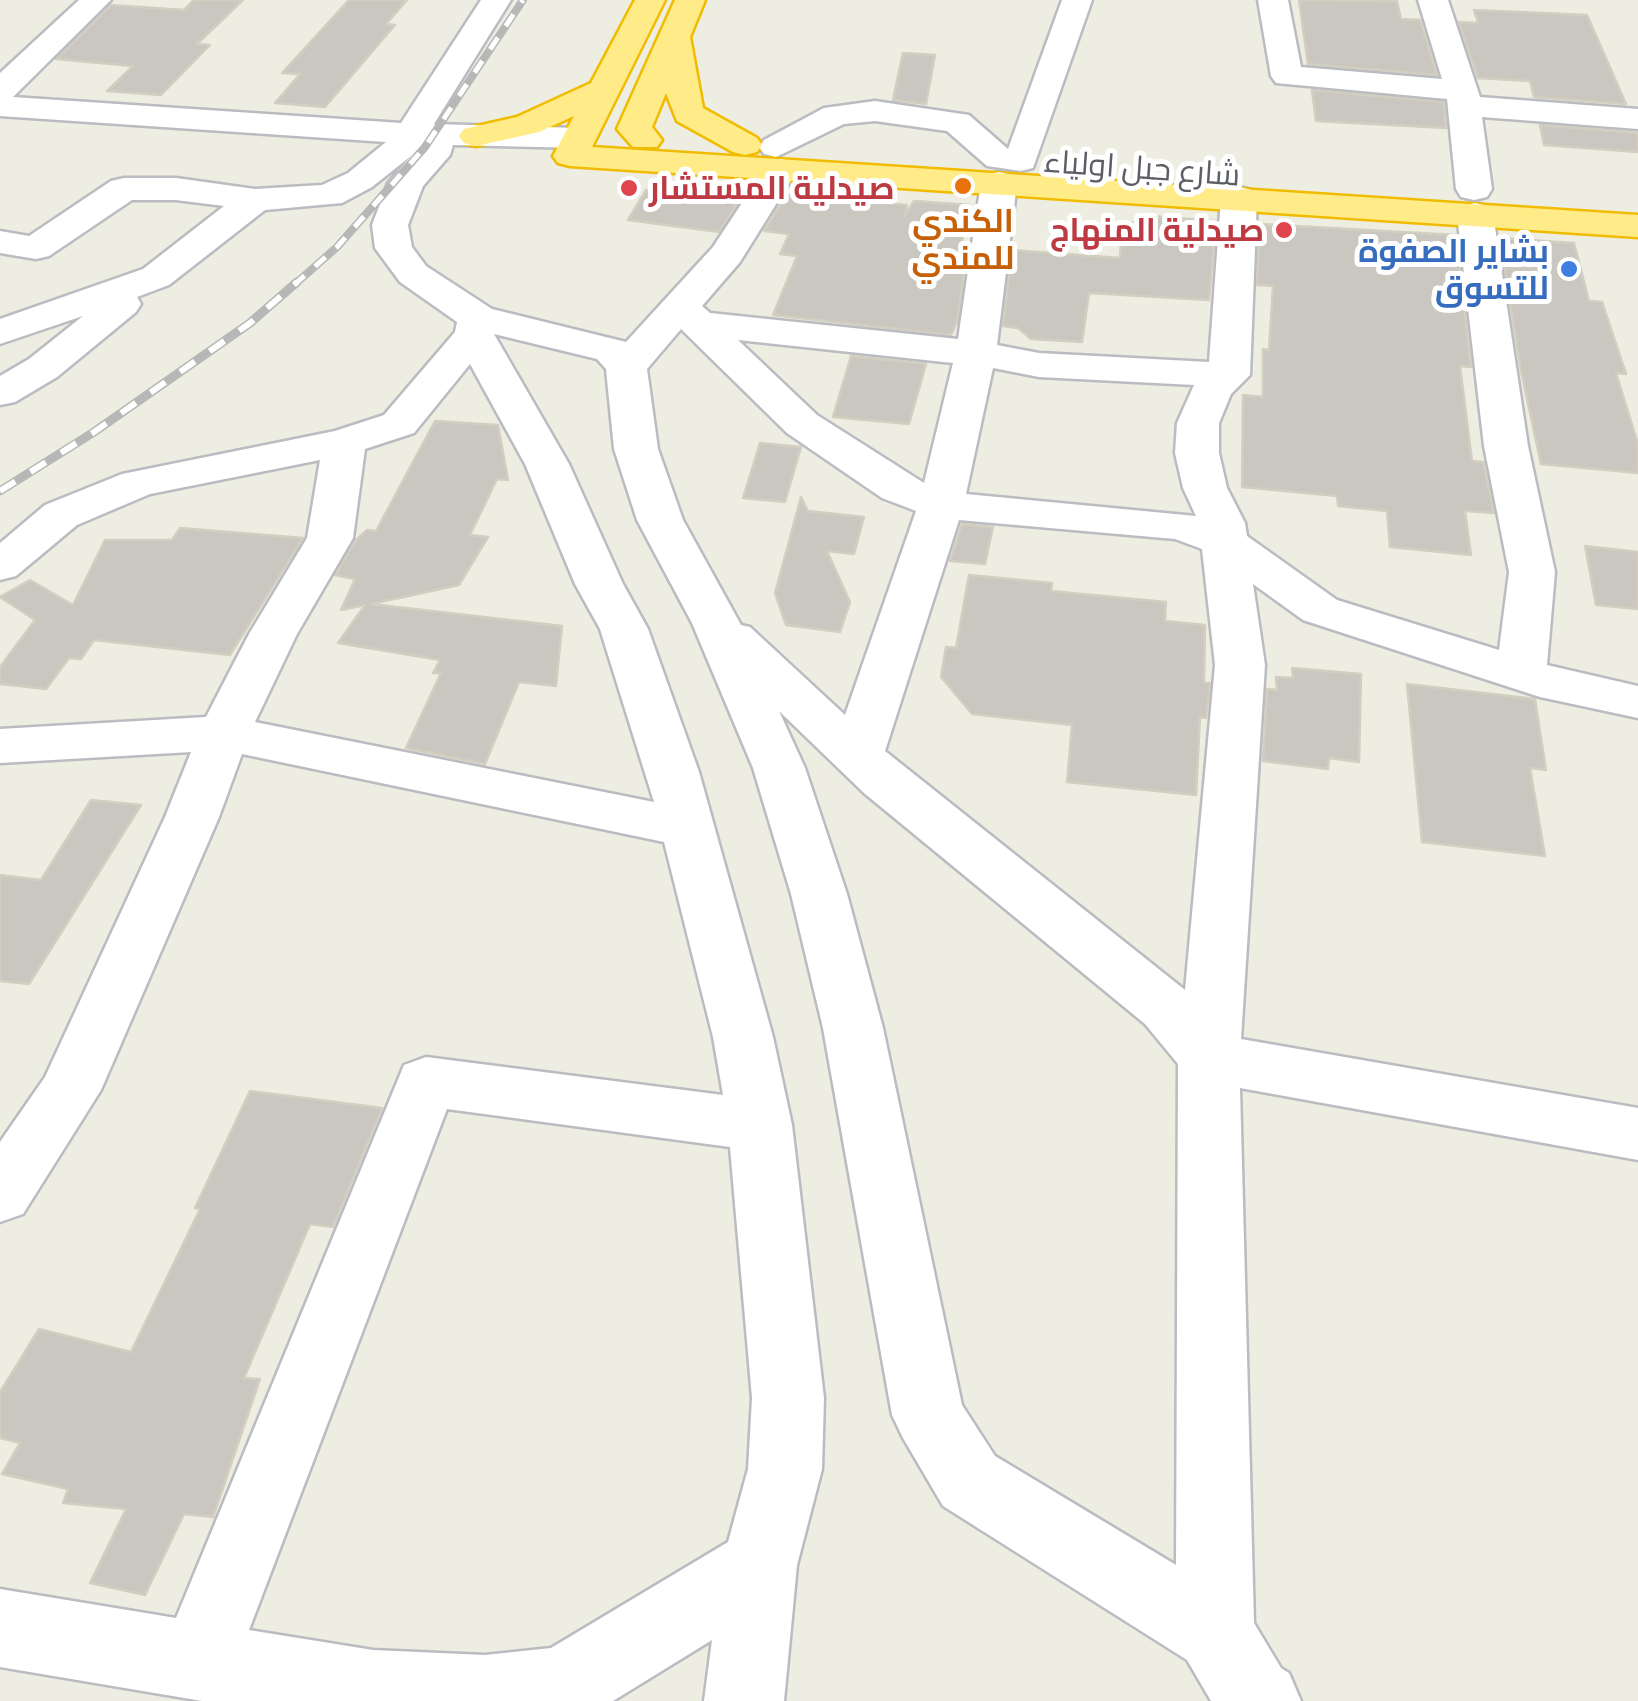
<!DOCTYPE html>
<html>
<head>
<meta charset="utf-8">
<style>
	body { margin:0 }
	canvas { display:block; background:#eeede2 }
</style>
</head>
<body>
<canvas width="1638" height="1701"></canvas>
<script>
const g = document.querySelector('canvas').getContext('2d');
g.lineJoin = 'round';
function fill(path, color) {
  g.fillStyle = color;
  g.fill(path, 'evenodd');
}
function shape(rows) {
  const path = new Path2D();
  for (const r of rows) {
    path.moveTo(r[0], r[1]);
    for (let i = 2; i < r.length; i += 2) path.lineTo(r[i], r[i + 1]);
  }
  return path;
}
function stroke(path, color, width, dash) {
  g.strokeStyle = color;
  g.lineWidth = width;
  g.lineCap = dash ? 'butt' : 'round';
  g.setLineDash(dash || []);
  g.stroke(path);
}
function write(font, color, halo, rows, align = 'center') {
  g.font = font + ' "Exo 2",Cairo,sans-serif';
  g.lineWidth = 10;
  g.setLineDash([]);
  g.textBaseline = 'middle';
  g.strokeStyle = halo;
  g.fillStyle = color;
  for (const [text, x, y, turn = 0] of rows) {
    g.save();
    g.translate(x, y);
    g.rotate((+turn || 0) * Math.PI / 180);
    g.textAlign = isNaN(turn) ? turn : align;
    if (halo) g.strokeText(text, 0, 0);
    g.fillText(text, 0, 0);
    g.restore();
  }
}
const building = shape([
	[194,0,243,0,197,44,210,45,161,95,107,91,133,66,56,59,111,5,184,10,194,0],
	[349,0,407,0,386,24,395,25,325,107,275,103,300,74,282,73,349,0],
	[1299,0,1397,1,1401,19,1420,20,1437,75,1308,64,1299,0],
	[1474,10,1587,15,1626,104,1534,97,1530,81,1478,78,1459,22,1478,23,1474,10],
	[903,53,935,55,926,104,893,100,903,53],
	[1312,90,1444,102,1446,128,1316,121,1312,90],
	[1540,125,1638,133,1638,152,1544,145,1540,125],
	[646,190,741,198,719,232,628,220,646,190],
	[787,194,907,205,904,217,914,201,970,205,961,246,968,247,957,322,951,335,773,315,797,256,780,254,789,234,764,231,787,194],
	[1137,215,1216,221,1209,300,1089,293,1082,342,1031,339,1018,328,1003,326,1012,250,1120,258,1122,222,1137,223,1137,215],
	[1260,224,1456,235,1471,367,1460,366,1472,461,1483,462,1494,513,1465,511,1471,555,1390,547,1387,511,1338,506,1337,496,1242,487,1243,395,1263,397,1263,349,1269,350,1273,286,1257,285,1260,224],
	[1500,238,1574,243,1589,301,1602,302,1626,374,1616,373,1638,444,1638,473,1541,464,1521,371,1500,238],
	[851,356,926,364,909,424,833,417,851,356],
	[435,421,498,425,508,480,497,479,470,535,488,537,459,585,371,604,562,626,556,686,519,682,485,764,406,748,441,673,433,673,440,660,338,643,365,605,341,610,355,579,335,575,356,540,367,530,376,531,435,421],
	[760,443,801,447,785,502,743,498,760,443],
	[801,497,808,511,864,517,854,554,827,551,850,602,840,632,786,625,775,593,801,497],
	[962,524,993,527,985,564,950,561,962,524],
	[180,528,303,538,230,655,94,640,81,659,69,658,46,689,0,684,0,667,35,620,0,597,30,580,73,605,105,540,172,540,180,528],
	[1585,546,1638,552,1638,609,1596,605,1585,546],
	[969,575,1052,583,1051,591,1166,602,1165,621,1205,625,1204,683,1210,683,1206,718,1200,717,1196,795,1067,782,1072,725,972,714,941,677,946,647,956,648,969,575],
	[1292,668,1361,674,1359,762,1329,758,1328,769,1263,761,1267,689,1277,690,1276,677,1293,678,1292,668],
	[1407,684,1535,699,1546,770,1530,768,1545,856,1422,842,1407,684],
	[91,800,141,805,29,984,0,981,0,875,41,880,91,800],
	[250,1091,382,1108,333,1227,310,1224,244,1378,260,1379,213,1517,184,1514,145,1595,90,1583,126,1509,63,1503,68,1489,2,1474,20,1443,0,1438,0,1392,39,1329,131,1352,200,1209,195,1208,250,1091]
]);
fill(building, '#c9c7bf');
stroke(building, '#d3cfc0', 2.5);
const minor = shape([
	[79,0,111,0,13,97,401,123,481,0,511,0,434,124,579,128,591,131,596,138,591,145,579,148,453,145,450,155,423,186,408,225,412,247,426,266,492,309,626,342,713,247,769,162,781,159,793,162,798,169,740,262,702,306,710,313,958,339,981,183,986,175,999,172,1012,175,1017,183,997,345,1039,353,1209,362,1221,198,1226,190,1239,187,1252,190,1257,198,1250,375,1231,394,1219,423,1219,453,1227,488,1245,523,1247,536,1337,600,1499,650,1509,572,1484,446,1457,214,1462,206,1475,203,1488,206,1493,214,1528,446,1555,572,1547,665,1638,686,1638,718,1540,697,1303,620,1253,584,1265,665,1241,1039,1638,1108,1638,1160,1240,1088,1254,1623,1281,1668,1289,1673,1301,1701,1211,1701,1187,1660,943,1506,903,1438,892,1415,823,1028,791,894,753,768,692,623,637,520,614,449,606,369,597,359,494,334,569,464,623,584,648,629,699,772,773,1037,792,1125,824,1398,822,1469,797,1565,784,1701,704,1701,712,1640,613,1701,202,1701,0,1667,0,1589,176,1618,404,1065,426,1057,723,1095,713,1037,664,842,242,754,219,817,101,1090,23,1214,0,1222,0,1142,45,1077,165,817,191,752,0,763,0,729,206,717,249,634,307,538,320,460,150,494,77,525,16,576,0,580,0,543,45,505,122,474,335,431,384,415,455,332,457,322,400,282,375,248,372,225,388,183,411,156,372,187,342,203,265,210,169,285,137,297,141,304,136,312,57,377,15,402,0,405,0,376,29,359,83,316,0,344,0,319,143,269,224,206,176,200,132,200,49,256,36,259,0,253,0,231,29,236,111,181,124,178,176,178,255,189,322,185,348,173,386,142,0,116,0,73,79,0],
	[681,329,787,433,882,498,916,511,845,715,750,627,741,625,683,520,658,449,647,369,681,329],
	[738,340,953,363,924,483,817,415,738,340],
	[470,364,525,464,575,584,600,629,654,802,255,722,297,634,353,538,365,449,414,433,470,364],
	[993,368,1039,377,1194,385,1177,423,1175,453,1183,488,1196,516,966,494,993,368],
	[959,520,1175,539,1202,549,1215,665,1185,990,885,751,959,520],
	[779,711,864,793,1145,1024,1178,1064,1176,1565,995,1456,962,1405,883,1028,847,894,805,768,779,711],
	[447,1109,730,1147,752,1398,748,1469,728,1542,551,1648,485,1655,373,1650,249,1630,447,1109],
	[1062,0,1092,0,1033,168,1021,171,987,166,947,131,875,121,844,124,776,157,764,154,759,147,764,140,824,108,875,101,969,115,1008,149,1062,0],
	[1258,0,1288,0,1301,67,1442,79,1418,0,1448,0,1480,97,1638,109,1638,129,1482,117,1492,189,1487,197,1474,200,1461,197,1456,189,1447,99,1276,83,1271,76,1258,0]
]);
const highway = shape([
	[635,0,665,0,592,147,1638,215,1638,237,570,166,558,163,553,156,574,116,539,132,476,146,464,143,459,136,464,129,517,117,591,83,635,0],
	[675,0,705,0,690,37,703,108,757,138,762,145,757,152,745,155,733,152,677,121,666,93,652,127,662,140,657,147,633,147,617,129,675,0]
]);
stroke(minor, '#babcc2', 5);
stroke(highway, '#f1bc00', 5);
fill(minor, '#fff');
fill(highway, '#ffec89');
const railFar1 = shape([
	[294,285,337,247,425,147,523,0]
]);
const rail = shape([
	[0,491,94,432,250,323,297,282]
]);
stroke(railFar1, '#b6b7b7', 8);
stroke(rail, '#b6b7b7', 9);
stroke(railFar1, '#fff', 5, [14]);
stroke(rail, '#fff', 6, [18]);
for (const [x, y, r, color] of [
	[963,186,10,"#e8710a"],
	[629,188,10,"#e0444e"],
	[1284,230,10,"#e0444e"],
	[1569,269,10,"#3f7fe0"]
]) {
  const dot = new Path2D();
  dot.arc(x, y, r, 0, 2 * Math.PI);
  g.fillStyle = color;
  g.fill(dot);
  stroke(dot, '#fff', 4);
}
write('32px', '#5b5e64', '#fff', [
	["شارع جبل اولياء",1142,168,4]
]);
write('bold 32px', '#be3a42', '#fff', [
	["صيدلية المستشار",649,188],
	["صيدلية المنهاج",1264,230,"right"]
], 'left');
write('bold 32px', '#c56008', '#fff', [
	["الكندي",963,221],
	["للمندي",963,258]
]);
write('bold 32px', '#366cbe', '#fff', [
	["بشاير الصفوة",1549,251],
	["للتسوق",1549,288]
], 'right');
</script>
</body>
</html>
